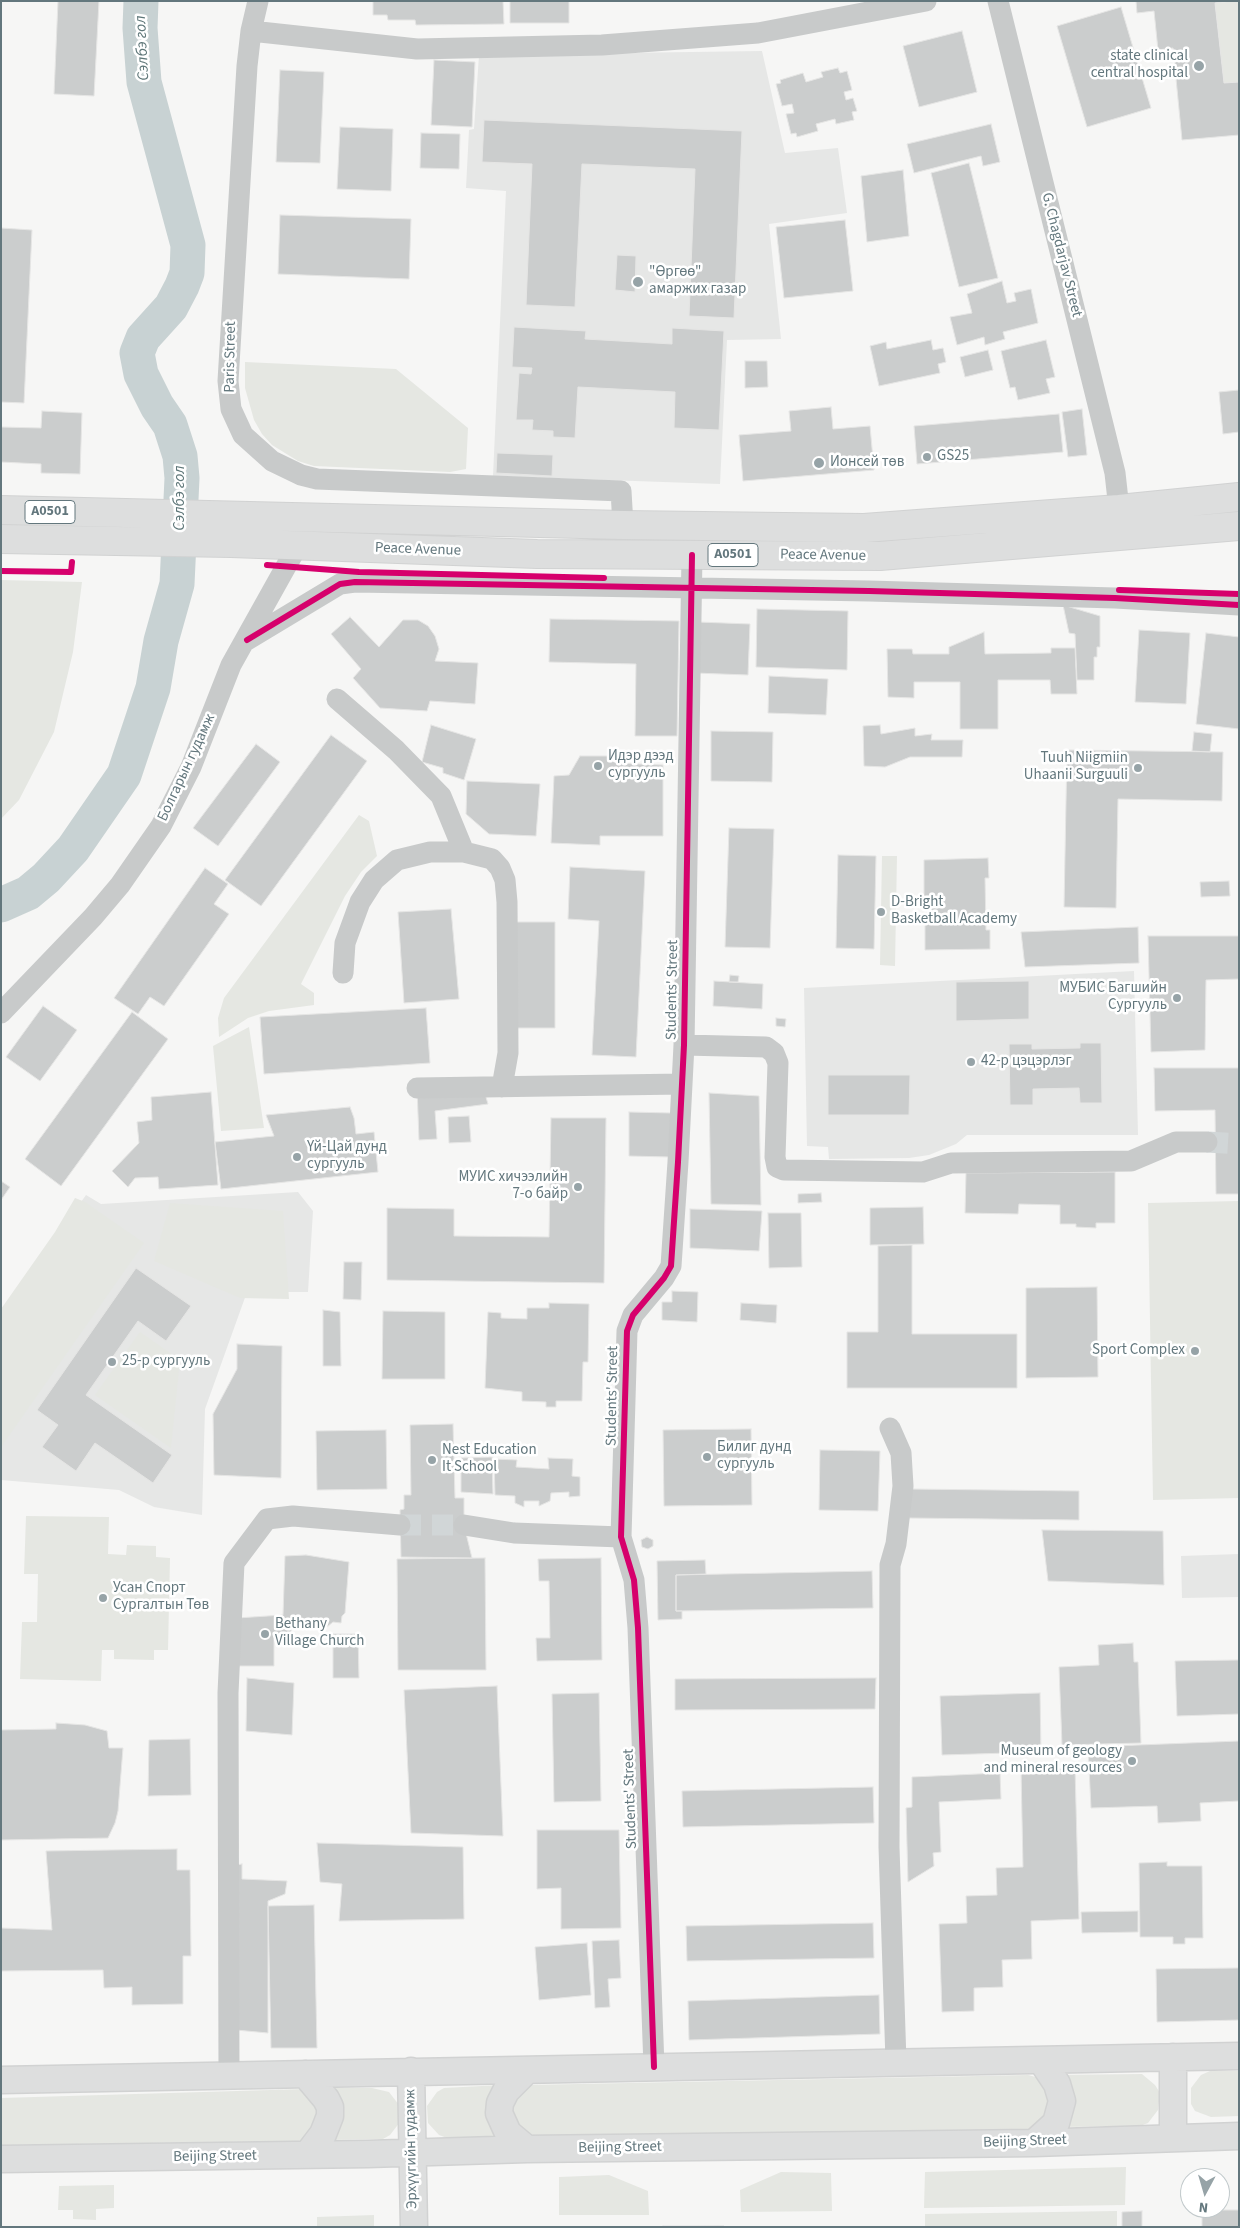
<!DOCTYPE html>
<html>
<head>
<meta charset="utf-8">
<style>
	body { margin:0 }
	#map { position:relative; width:1240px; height:2228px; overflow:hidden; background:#f6f6f5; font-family:"Source Sans 3",sans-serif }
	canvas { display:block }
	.frame { position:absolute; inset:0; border:2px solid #63777d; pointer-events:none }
	.north { position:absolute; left:1180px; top:2168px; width:50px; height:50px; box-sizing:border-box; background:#fff; border:1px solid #c1c9cb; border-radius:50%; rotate:186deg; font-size:14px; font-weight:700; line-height:20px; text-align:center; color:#63777d }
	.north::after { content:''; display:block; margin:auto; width:18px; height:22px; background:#96a3a7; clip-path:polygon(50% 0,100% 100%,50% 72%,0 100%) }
</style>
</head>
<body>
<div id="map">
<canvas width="1240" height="2228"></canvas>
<div class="frame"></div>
<div class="north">N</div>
</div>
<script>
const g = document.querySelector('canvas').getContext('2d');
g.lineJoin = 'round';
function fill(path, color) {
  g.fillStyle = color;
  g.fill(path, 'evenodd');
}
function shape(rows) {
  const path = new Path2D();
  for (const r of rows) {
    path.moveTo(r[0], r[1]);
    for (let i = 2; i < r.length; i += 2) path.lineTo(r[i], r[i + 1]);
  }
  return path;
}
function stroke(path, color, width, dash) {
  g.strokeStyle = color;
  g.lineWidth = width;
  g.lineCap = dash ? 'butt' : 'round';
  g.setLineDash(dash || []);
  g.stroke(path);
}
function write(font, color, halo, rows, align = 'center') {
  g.font = font + ' "Source Sans 3",sans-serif';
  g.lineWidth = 5;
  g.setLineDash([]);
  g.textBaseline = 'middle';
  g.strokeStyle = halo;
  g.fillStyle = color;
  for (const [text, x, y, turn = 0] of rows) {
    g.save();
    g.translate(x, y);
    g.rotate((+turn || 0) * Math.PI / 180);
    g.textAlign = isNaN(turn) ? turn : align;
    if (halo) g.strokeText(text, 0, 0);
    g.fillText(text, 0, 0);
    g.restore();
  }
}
fill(shape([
	[762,51,785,153,838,148,847,213,769,224,781,339,727,340,720,484,493,476,506,191,466,188,469,130,474,129,479,55],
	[1134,971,1138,1135,967,1135,956,1144,929,1155,909,1158,829,1159,828,1147,807,1146,804,988],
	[298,1192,313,1211,308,1292,247,1292,205,1409,202,1515,154,1507,119,1490,1,1480,1,1314,86,1195,101,1204],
	[1239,1554,1239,1597,1182,1598,1181,1556]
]), '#e6e7e6');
fill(shape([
	[1239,1,1239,82,1224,83,1215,3],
	[245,362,396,369,468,428,466,469,450,472,314,466,298,461,272,445,262,434,254,420,245,388],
	[1,580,82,582,73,652,54,732,19,800,1,819],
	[359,815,369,821,377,856,361,872,345,896,301,984,314,993,314,1005,269,1011,248,1018,219,1037,218,1018,224,998],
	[882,856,897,856,895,966,880,965],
	[249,1027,264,1128,221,1131,213,1046],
	[75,1198,85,1202,144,1243,1,1447,1,1309,55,1232],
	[1239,1201,1239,1498,1153,1500,1148,1203],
	[170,1203,283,1211,289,1299,240,1298,154,1261],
	[140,1332,180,1360,171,1448,95,1395],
	[26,1516,109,1517,108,1554,126,1555,127,1545,156,1546,156,1557,170,1558,168,1650,154,1650,154,1660,114,1659,114,1650,102,1650,101,1681,20,1679,22,1622,37,1622,38,1574,24,1574],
	[1210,2071,1239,2071,1239,2116,1211,2117,1195,2111,1191,2104,1191,2088,1201,2075],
	[1142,2074,1155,2085,1160,2093,1158,2110,1148,2123,1140,2126,1060,2127,1056,2075],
	[1028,2075,1043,2079,1055,2108,1030,2129,530,2138,504,2112,529,2085],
	[501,2085,503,2138,447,2138,439,2135,428,2123,427,2106,437,2092,444,2088],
	[325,2088,372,2088,389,2092,399,2105,400,2122,390,2135,383,2139,325,2140],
	[304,2089,324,2110,304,2140,299,2141,1,2145,1,2098],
	[1126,2167,1125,2205,924,2208,925,2172],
	[781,2172,831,2173,832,2211,741,2212,740,2190],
	[609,2175,648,2191,649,2215,559,2215,559,2177],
	[114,2185,114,2208,96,2209,96,2220,73,2219,73,2210,58,2210,59,2186],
	[1117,2211,1117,2227,925,2227,925,2214],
	[374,2215,374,2227,317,2227,317,2217]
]), '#e5e7e2');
stroke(shape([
	[1,905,28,893,46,878,73,849,124,775,153,688,161,641,177,584,182,478,180,456,170,425,157,406,141,374,137,353,143,338,171,307,182,286,187,273,188,245,144,82,140,28,141,1]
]), '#c8d2d3', 35);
const building = shape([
	[58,1,99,1,94,96,54,94,58,1],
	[373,1,503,1,504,24,416,25,415,20,388,20,387,15,373,15,373,1],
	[510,1,569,1,569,23,510,23,510,1],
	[1136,1,1229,1,1215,3,1224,83,1239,82,1239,135,1182,140,1173,48,1158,50,1154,11,1137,13,1136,1],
	[1121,7,1151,108,1087,127,1057,26,1121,7],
	[962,31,977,92,919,107,903,46,962,31],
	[434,60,475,62,472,127,431,125,434,60],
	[838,68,840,73,847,71,852,90,844,92,846,100,853,98,857,111,852,112,854,120,836,124,835,119,816,124,818,131,797,137,796,133,791,134,786,114,794,113,792,104,782,106,776,84,781,83,780,80,803,73,806,82,823,77,821,72,838,68],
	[280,70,324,72,320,163,276,162,280,70],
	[484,120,742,131,734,318,689,316,695,169,582,164,575,307,526,305,532,164,482,162,484,120],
	[991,124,1000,162,983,166,981,156,914,173,907,144,991,124],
	[340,127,393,129,391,191,337,189,340,127],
	[421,133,460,134,459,169,420,168,421,133],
	[969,163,998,278,959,287,931,173,969,163],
	[903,170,909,236,867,242,861,176,903,170],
	[280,215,411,219,409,279,278,274,280,215],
	[845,220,853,291,784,298,776,227,845,220],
	[1,228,32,230,24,403,1,402,1,228],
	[617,255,636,256,635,292,615,290,617,255],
	[1002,281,1007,303,1016,301,1014,293,1031,289,1038,323,1003,332,1005,339,985,345,984,337,957,345,950,317,972,313,967,294,1002,281],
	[514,327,586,331,585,339,672,344,672,328,724,331,719,430,674,428,675,392,578,387,575,438,553,437,553,431,532,430,533,420,516,420,519,373,531,374,532,368,512,367,514,327],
	[931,340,933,350,943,348,946,362,938,364,940,373,879,386,870,346,886,342,887,349,931,340],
	[1046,340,1055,377,1046,379,1050,393,1018,400,1015,387,1010,388,1001,351,1046,340],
	[988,350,993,370,965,377,960,357,988,350],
	[745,361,767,361,768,387,745,388,745,361],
	[1239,390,1239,432,1223,434,1219,392,1239,390],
	[831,407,833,429,870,426,874,470,743,481,739,435,791,431,789,411,831,407],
	[1082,409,1087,455,1068,457,1062,412,1082,409],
	[42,411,82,413,80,474,41,473,41,464,1,462,1,427,41,428,42,411],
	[1059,414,1063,452,917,464,914,426,1059,414],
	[497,453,553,455,552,476,496,473,497,453],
	[1063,605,1100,616,1100,647,1097,647,1097,657,1094,657,1094,680,1077,680,1075,634,1069,633,1063,605],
	[757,609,848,611,847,670,756,667,757,609],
	[350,617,379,647,403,620,418,620,428,626,435,636,439,649,435,661,478,663,475,704,430,701,427,711,380,708,353,678,361,669,331,634,350,617],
	[550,619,679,621,677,736,635,736,636,664,549,662,550,619],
	[698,622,750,624,748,675,695,673,698,622],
	[1139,630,1190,633,1186,704,1135,702,1139,630],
	[984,632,985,654,1051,653,1051,648,1075,648,1077,694,1051,694,1050,680,998,680,998,729,960,729,960,682,914,682,914,698,888,697,887,649,912,649,913,654,949,654,949,647,984,632],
	[1206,633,1239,637,1239,729,1196,724,1206,633],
	[769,676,828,679,826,715,768,713,769,676],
	[431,725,476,739,464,780,443,773,443,768,422,762,431,725],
	[880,725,881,734,915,728,915,736,932,734,931,740,963,740,962,757,910,757,885,767,864,766,863,726,880,725],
	[711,731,773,732,772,782,711,781,711,731],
	[1194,732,1212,734,1210,752,1192,751,1194,732],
	[331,735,367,761,261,906,225,880,331,735],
	[256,744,280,762,218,846,193,828,256,744],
	[1067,750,1223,752,1222,801,1118,799,1116,908,1064,907,1067,750],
	[580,756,611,756,616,763,663,765,663,836,600,836,600,845,551,843,554,776,569,775,580,756],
	[467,781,540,784,536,836,489,834,466,814,467,781],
	[729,828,774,829,770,948,725,947,729,828],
	[838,855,876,856,874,949,836,948,838,855],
	[988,858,989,878,985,878,986,930,990,930,990,949,925,950,925,914,929,914,929,898,924,898,924,860,988,858],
	[570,867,645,871,636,1057,592,1055,599,921,568,919,570,867],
	[205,868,228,884,214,904,229,914,164,1006,150,997,138,1014,114,998,205,868],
	[1229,881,1230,896,1201,897,1200,882,1229,881],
	[451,909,459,999,404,1003,398,912,451,909],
	[513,922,555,922,555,1028,514,1028,513,922],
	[1138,927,1139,963,1025,967,1021,932,1138,927],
	[1148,936,1239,936,1239,979,1206,980,1205,1050,1151,1052,1148,936],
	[730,975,739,976,738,982,729,982,730,975],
	[714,981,763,984,762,1009,713,1006,714,981],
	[1029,981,1029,1019,956,1021,956,982,1029,981],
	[43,1006,77,1030,40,1081,6,1057,43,1006],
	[426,1008,430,1063,264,1074,260,1017,426,1008],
	[132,1012,168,1039,61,1186,25,1159,132,1012],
	[776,1018,786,1019,785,1027,776,1026,776,1018],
	[1080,1043,1101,1043,1102,1103,1080,1103,1079,1088,1033,1089,1033,1105,1010,1105,1009,1044,1032,1044,1032,1049,1080,1048,1080,1043],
	[1154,1068,1239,1068,1239,1194,1216,1194,1215,1110,1155,1111,1154,1068],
	[828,1075,910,1075,909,1115,828,1115,828,1075],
	[483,1087,488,1104,435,1111,437,1139,419,1140,417,1088,483,1087],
	[211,1092,218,1185,159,1189,158,1177,135,1178,128,1187,112,1171,139,1143,137,1122,152,1120,151,1097,211,1092],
	[709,1093,759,1096,761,1205,711,1204,709,1093],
	[350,1107,354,1118,356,1134,374,1132,378,1172,221,1189,215,1142,274,1136,266,1115,350,1107],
	[629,1112,671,1113,670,1157,629,1156,629,1112],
	[469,1116,471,1142,449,1143,448,1117,469,1116],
	[551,1118,606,1118,604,1283,387,1280,387,1208,454,1209,454,1236,549,1237,551,1118],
	[1115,1172,1115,1223,1096,1223,1096,1228,1076,1227,1076,1224,1060,1224,1060,1205,1019,1204,1018,1214,965,1213,966,1173,1115,1172],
	[1,1181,10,1187,1,1200,1,1181],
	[821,1193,822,1202,798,1203,798,1194,821,1193],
	[923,1207,924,1244,870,1245,870,1208,923,1207],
	[690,1209,762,1211,759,1251,690,1248,690,1209],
	[768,1213,801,1213,802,1267,769,1268,768,1213],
	[912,1245,912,1334,1017,1334,1017,1388,847,1388,847,1332,878,1332,878,1246,912,1245],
	[344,1262,362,1262,361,1300,343,1299,344,1262],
	[136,1268,191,1306,166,1341,138,1321,86,1395,172,1455,153,1483,95,1443,76,1471,42,1447,58,1425,37,1410,136,1268],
	[1097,1287,1098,1377,1026,1378,1026,1288,1097,1287],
	[672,1291,698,1292,697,1322,662,1320,662,1302,672,1302,672,1291],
	[549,1303,589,1304,588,1362,583,1362,582,1401,556,1401,556,1407,546,1407,546,1402,522,1401,522,1392,485,1388,488,1312,501,1313,501,1318,527,1319,527,1308,549,1308,549,1303],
	[741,1303,777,1305,776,1323,740,1320,741,1303],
	[323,1310,340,1312,341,1366,323,1366,323,1310],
	[383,1311,445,1312,445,1379,382,1379,383,1311],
	[237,1344,282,1346,281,1478,214,1475,213,1414,237,1369,237,1344],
	[453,1424,455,1498,464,1498,464,1525,472,1558,401,1557,400,1510,404,1509,404,1495,411,1495,410,1425,453,1424],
	[751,1429,752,1505,664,1506,663,1430,751,1429],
	[386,1430,387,1489,317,1490,316,1431,386,1430],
	[820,1450,880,1451,878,1511,819,1510,820,1450],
	[492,1457,493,1494,461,1492,461,1458,492,1457],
	[548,1458,573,1459,572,1476,580,1477,580,1496,569,1497,569,1492,551,1493,550,1501,539,1506,539,1501,524,1501,524,1507,515,1503,515,1496,495,1495,494,1459,517,1460,516,1467,549,1469,548,1458],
	[909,1489,1079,1491,1079,1520,909,1518,909,1489],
	[1042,1530,1163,1531,1164,1585,1048,1581,1042,1530],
	[647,1537,653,1540,653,1546,648,1549,642,1547,641,1540,647,1537],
	[306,1555,349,1562,345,1613,342,1616,341,1623,333,1622,327,1627,292,1625,290,1637,274,1639,274,1666,238,1666,237,1618,283,1615,285,1556,306,1555],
	[485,1558,486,1670,398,1670,397,1559,485,1558],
	[601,1558,602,1660,537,1661,536,1638,550,1638,549,1581,539,1581,538,1559,601,1558],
	[705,1560,706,1574,676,1575,676,1611,682,1611,682,1619,658,1620,657,1561,705,1560],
	[872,1571,873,1608,676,1611,676,1575,872,1571],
	[333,1634,358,1634,359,1678,333,1678,333,1634],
	[1133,1643,1134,1662,1138,1662,1141,1743,1062,1745,1059,1667,1099,1665,1098,1645,1133,1643],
	[1239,1660,1239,1714,1177,1716,1175,1661,1239,1660],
	[247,1678,294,1683,292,1735,246,1731,247,1678],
	[876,1678,875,1709,675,1710,675,1679,876,1678],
	[497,1686,503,1836,411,1833,404,1690,497,1686],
	[599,1693,601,1801,554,1802,552,1694,599,1693],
	[1040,1693,1041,1752,942,1755,940,1696,1040,1693],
	[56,1723,85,1725,107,1731,109,1748,123,1748,118,1811,115,1823,108,1838,1,1840,1,1730,56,1729,56,1723],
	[190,1739,191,1795,148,1796,149,1740,190,1739],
	[1239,1741,1239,1801,1200,1803,1201,1821,1158,1823,1157,1806,1091,1808,1088,1747,1239,1741],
	[1075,1768,1079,1919,1031,1921,1032,1959,1002,1960,1003,1987,974,1988,974,2011,942,2012,939,1924,967,1923,966,1896,997,1895,996,1868,1023,1867,1021,1770,1075,1768],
	[1000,1773,1001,1799,939,1802,941,1852,933,1853,934,1866,908,1882,906,1808,912,1807,912,1777,1000,1773],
	[873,1787,874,1823,683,1827,682,1791,873,1787],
	[537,1830,619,1830,621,1928,561,1929,561,1888,537,1889,537,1830],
	[317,1843,463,1847,464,1919,339,1921,342,1884,320,1882,317,1843],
	[177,1849,177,1870,190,1870,191,1956,183,1956,183,2004,132,2005,132,1987,104,1988,103,1970,1,1971,1,1928,52,1930,46,1851,177,1849],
	[1167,1862,1167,1866,1202,1866,1203,1938,1185,1938,1185,1944,1173,1944,1173,1937,1140,1937,1139,1863,1167,1862],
	[242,1864,242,1879,287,1881,285,1894,268,1901,268,2033,236,2030,236,1865,242,1864],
	[314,1905,317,2048,271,2048,268,1906,314,1905],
	[1138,1911,1138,1932,1082,1933,1081,1912,1138,1911],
	[873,1923,874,1958,687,1961,686,1926,873,1923],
	[619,1940,621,1978,608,1979,610,2007,595,2008,592,1941,619,1940],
	[587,1943,591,1995,539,2000,535,1947,587,1943],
	[1239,1968,1239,2020,1157,2022,1156,1969,1239,1968],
	[879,1995,880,2034,689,2040,688,2001,879,1995],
	[1202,2210,1239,2210,1239,2227,1202,2227,1202,2210],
	[1142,2211,1142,2227,1122,2227,1122,2212,1142,2211],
	[663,2226,724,2226,663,2227,663,2226]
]);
fill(building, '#cbcdcd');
stroke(building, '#e5e5e4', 1);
stroke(shape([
	[1207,1142,1239,1144],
	[400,1525,464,1525]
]), '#d1d6d7', 21, [21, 11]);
const major = shape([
	[527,2070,506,2091,500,2103,499,2113,508,2133,527,2149],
	[411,2071,414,2227],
	[305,2074,326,2099,330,2107,330,2116,323,2134,307,2155],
	[1,2080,1239,2056],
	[1173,2137,1173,2057],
	[1034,2143,1056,2123,1062,2101,1057,2084,1041,2060],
	[1,2159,368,2154,527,2149,1034,2143,1239,2136]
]);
const highway = shape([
	[1,510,623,525,864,528,1119,509,1239,497],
	[1,539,231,543,537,554,880,556,1239,526]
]);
stroke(major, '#d1d2d2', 29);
stroke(highway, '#d1d2d2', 30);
stroke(shape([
	[258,1,251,31,247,66,228,381,231,409,243,435,272,461,301,475,317,479,621,491,623,525],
	[998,1,1115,473,1119,509],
	[251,31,417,49,602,45,758,33,926,1],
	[247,640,340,584,355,582,869,591,1115,598,1239,605],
	[337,699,396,750,441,796,464,852],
	[343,973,345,943,360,902,374,880,397,860,430,852,464,852,492,859,500,868,505,880,507,902,508,1053,502,1087],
	[1,1013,93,917,120,885,161,826,191,767,231,665,298,545],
	[684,1045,766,1047,774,1053,778,1063,775,1157,777,1167,784,1170,923,1172,951,1163,1131,1161,1176,1142,1207,1142],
	[417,1088,682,1084],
	[890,1428,901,1453,903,1486,896,1544,890,1565,889,1847,896,2062],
	[464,1525,514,1533,621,1537],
	[654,2067,638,1628,634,1580,621,1537,627,1331,633,1315,664,1278,671,1266,678,1162,684,1045,692,555],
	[229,2075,228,1693,234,1563,267,1519,293,1516,400,1525]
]), '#c8caca', 21);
stroke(major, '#dddede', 26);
stroke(highway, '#dddede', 28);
stroke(shape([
	[267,565,359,572,604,578],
	[1,571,71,572,72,562],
	[1119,590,1239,594],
	[247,640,340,584,355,582,869,591,1115,598,1239,605],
	[654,2067,638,1628,634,1580,621,1537,627,1331,633,1315,664,1278,671,1266,678,1162,684,1045,692,555]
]), '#d6006c', 6);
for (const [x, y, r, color] of [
	[1199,66,6,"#96a3a7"],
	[638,282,6,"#96a3a7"],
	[927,457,5,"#96a3a7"],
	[819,463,6,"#96a3a7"],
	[598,766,5,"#96a3a7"],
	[1138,768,5,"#96a3a7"],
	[881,912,5,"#96a3a7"],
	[1177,998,5,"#96a3a7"],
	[971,1062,5,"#96a3a7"],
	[297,1157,5,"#96a3a7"],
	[578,1187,5,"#96a3a7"],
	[1195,1351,5,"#96a3a7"],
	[112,1362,5,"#96a3a7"],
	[707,1457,5,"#96a3a7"],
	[432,1460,5,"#96a3a7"],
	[103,1598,5,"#96a3a7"],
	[265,1634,5,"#96a3a7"],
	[1132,1761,5,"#96a3a7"]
]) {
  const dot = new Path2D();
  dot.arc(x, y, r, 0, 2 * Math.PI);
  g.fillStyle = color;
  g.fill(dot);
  stroke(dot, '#fff', 2);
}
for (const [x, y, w] of [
	[50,512,50],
	[733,555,50]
]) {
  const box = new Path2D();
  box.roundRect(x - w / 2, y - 11.5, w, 23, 4);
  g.fillStyle = '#fff';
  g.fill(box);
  stroke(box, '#63777d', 1);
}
write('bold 14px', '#63777d', null, [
	["A0501",50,512],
	["A0501",733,555]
]);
write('15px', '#63777d', '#fff', [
	["state clinical",1188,57,"right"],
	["central hospital",1188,74,"right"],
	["\"Өргөө\"",649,273],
	["амаржих газар",649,290],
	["GS25",937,457],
	["Ионсей төв",830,463],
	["Идэр дээд",608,757],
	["сургууль",608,774],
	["Tuuh Niigmiin",1128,759,"right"],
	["Uhaanii Surguuli",1128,776,"right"],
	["D-Bright",891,903],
	["Basketball Academy",891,920],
	["МУБИС Багшийн",1167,989,"right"],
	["Сургууль",1167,1006,"right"],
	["42-р цэцэрлэг",981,1062],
	["Үй-Цай дунд",307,1148],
	["сургууль",307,1165],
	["МУИС хичээлийн",568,1178,"right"],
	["7-о байр",568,1195,"right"],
	["Sport Complex",1185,1351,"right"],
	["25-р сургууль",122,1362],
	["Билиг дунд",717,1448],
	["сургууль",717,1465],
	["Nest Education",442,1451],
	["It School",442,1468],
	["Усан Спорт",113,1589],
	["Сургалтын Төв",113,1606],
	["Bethany",275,1625],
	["Village Church",275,1642],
	["Museum of geology",1122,1752,"right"],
	["and mineral resources",1122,1769,"right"]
], 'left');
write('15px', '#63777d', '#fff', [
	["G. Chagdarjav Street",1061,255,76],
	["Paris Street",231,357,-89],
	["Peace Avenue",418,550,2],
	["Peace Avenue",823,556,1],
	["Болгарын гудамж",187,768,-65],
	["Students' Street",673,990,-89],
	["Students' Street",613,1396,-89],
	["Students' Street",631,1799,-92],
	["Beijing Street",1025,2142,-2],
	["Beijing Street",620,2148,-1],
	["Эрхүүгийн гудамж",412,2149,-91],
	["Beijing Street",215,2157,-1]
]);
write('italic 16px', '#5e7678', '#fff', [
	["Сэлбэ гол",143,48,-93],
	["Сэлбэ гол",180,498,-90]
]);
</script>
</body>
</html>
